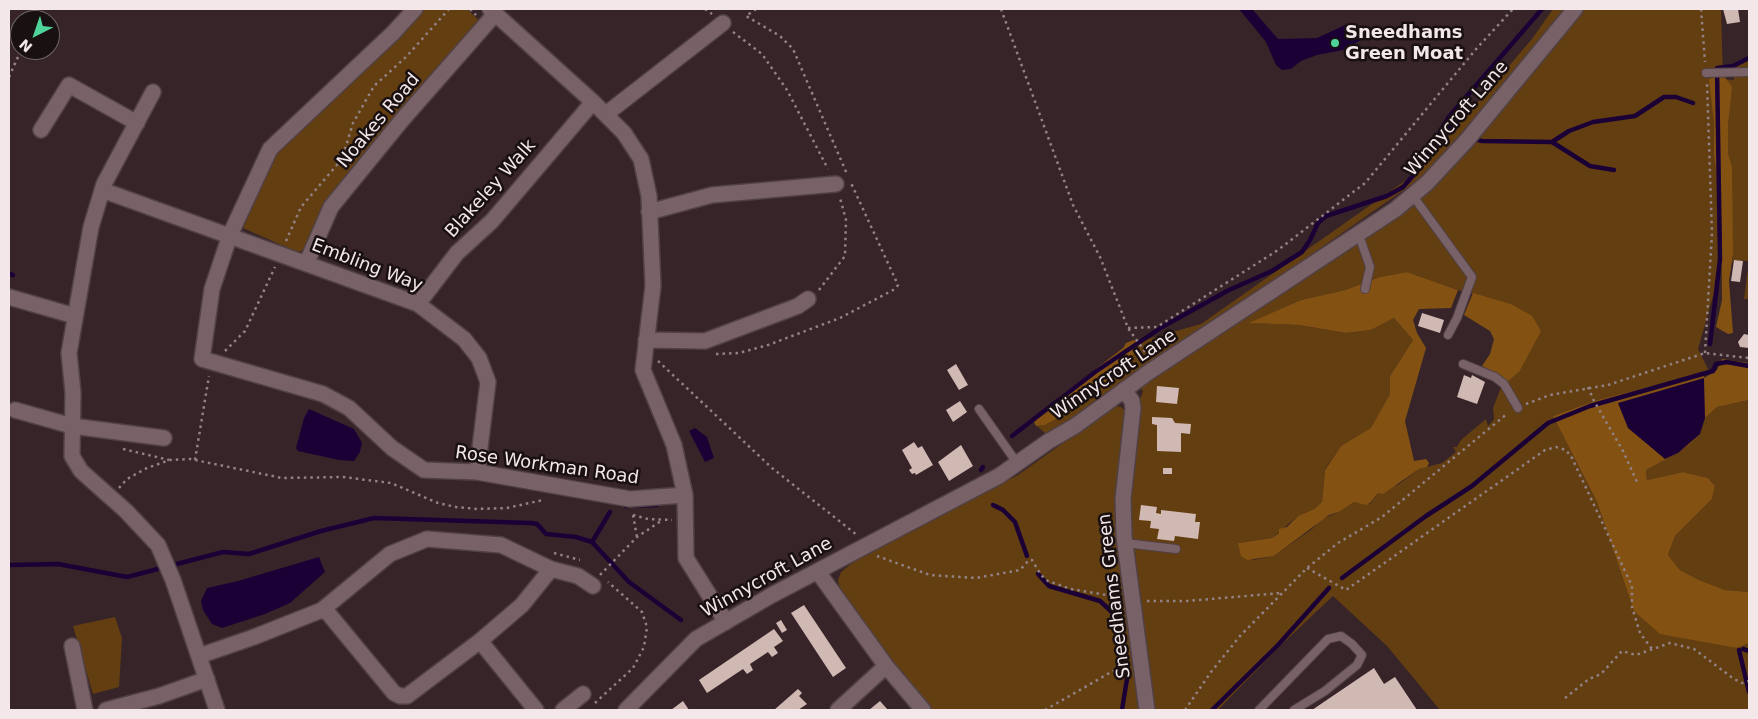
<!DOCTYPE html>
<html>
<head>
<meta charset="utf-8">
<style>
	body { margin:0 }
	#map { position:relative; width:1758px; height:719px; overflow:hidden; background:#372429; font-family:"DejaVu Sans",sans-serif }
	canvas { display:block }
	.frame { position:absolute; inset:0; border:10px solid #f4e7e9; pointer-events:none }
	.north { position:absolute; left:10px; top:10px; width:50px; height:50px; box-sizing:border-box; background:#191012; border:1px solid #716668; border-radius:50%; rotate:221deg; font-size:14px; font-weight:700; line-height:20px; text-align:center; color:#f4e7e9 }
	.north::after { content:''; display:block; margin:auto; width:18px; height:22px; background:#4ed399; clip-path:polygon(50% 0,100% 100%,50% 72%,0 100%) }
</style>
</head>
<body>
<div id="map">
<canvas width="1758" height="719"></canvas>
<div class="frame"></div>
<div class="north">N</div>
</div>
<script>
const g = document.querySelector('canvas').getContext('2d');
g.lineJoin = 'round';
function fill(path, color) {
  g.fillStyle = color;
  g.fill(path, 'evenodd');
}
function shape(rows) {
  const path = new Path2D();
  for (const r of rows) {
    path.moveTo(r[0], r[1]);
    for (let i = 2; i < r.length; i += 2) path.lineTo(r[i], r[i + 1]);
  }
  return path;
}
function stroke(path, color, width, dash) {
  g.strokeStyle = color;
  g.lineWidth = width;
  g.lineCap = dash ? 'butt' : 'round';
  g.setLineDash(dash || []);
  g.stroke(path);
}
function write(font, color, halo, rows, align = 'center') {
  g.font = font + ' "DejaVu Sans",sans-serif';
  g.lineWidth = 5;
  g.setLineDash([]);
  g.textBaseline = 'middle';
  g.strokeStyle = halo;
  g.fillStyle = color;
  for (const [text, x, y, turn = 0] of rows) {
    g.save();
    g.translate(x, y);
    g.rotate((+turn || 0) * Math.PI / 180);
    g.textAlign = isNaN(turn) ? turn : align;
    if (halo) g.strokeText(text, 0, 0);
    g.fillText(text, 0, 0);
    g.restore();
  }
}
fill(shape([
	[420,9,467,9,483,24,305,250,297,252,243,228,275,150],
	[1553,9,1570,9,1424,176,1049,437,1037,426,1045,425,1076,408,1094,391,1109,385,1127,363,1137,342,1201,324,1419,171,1532,39],
	[1584,9,1721,9,1723,79,1734,80,1733,66,1749,58,1749,299,1744,299,1749,261,1734,260,1732,263,1733,254,1724,258,1698,349,1709,371,1594,401,1553,416,1597,502,1634,611,1737,648,1749,643,1749,710,1440,710,1387,646,1333,596,1279,647,1218,710,1151,710,1128,515,1139,402,1143,391,1140,388,1145,380,1376,228],
	[1407,272,1458,290,1511,304,1519,372,1502,385,1493,408,1494,419,1488,426,1486,419,1461,440,1457,447,1453,447,1456,452,1442,463,1419,469,1399,484,1378,493,1370,504,1354,502,1339,512,1322,519,1312,529,1274,556,1253,560,1238,543,1272,538,1298,516,1314,509,1322,502,1325,469,1341,446,1371,429,1390,394,1390,376,1413,340,1394,318,1371,330,1346,333,1299,325,1251,323,1301,300,1345,290,1380,277],
	[1749,400,1749,592,1725,590,1699,580,1680,570,1668,555,1675,536,1712,499,1715,486,1708,478,1683,472,1647,480,1646,470,1678,453,1690,444,1700,434,1705,418,1717,407],
	[1115,406,1121,407,1126,412,1123,455,1143,710,931,710,907,683,840,590,838,580,841,572,852,563,1018,475],
	[115,617,122,638,119,687,93,694,73,626]
]), '#633e11');
fill(shape([
	[1724,76,1732,87,1728,124,1728,154,1732,167,1733,254,1729,281,1733,333,1728,334,1716,327,1722,300,1721,204,1714,154,1714,122,1709,80,1712,77],
	[1407,272,1458,290,1451,308,1419,309,1413,320,1417,333,1426,348,1405,421,1414,461,1426,459,1429,463,1427,467,1419,469,1383,494,1378,493,1370,503,1366,505,1354,502,1339,512,1329,515,1274,556,1247,560,1241,556,1238,543,1272,538,1279,533,1279,529,1287,527,1298,516,1314,509,1322,502,1325,470,1341,446,1371,428,1390,394,1390,376,1413,340,1394,318,1371,330,1346,333,1299,325,1249,323,1301,300,1345,290,1380,277],
	[1473,293,1511,304,1532,316,1541,331,1519,372,1508,381,1482,366,1490,354,1494,339,1490,331,1464,315],
	[1134,340,1137,342,1135,351,1114,381,1101,390,1094,391,1076,408,1045,425,1036,426,1034,422,1059,397,1123,348,1126,343],
	[1722,359,1749,363,1749,400,1717,407,1705,418,1700,434,1690,444,1678,453,1646,470,1647,480,1683,472,1708,478,1715,486,1712,499,1675,536,1668,555,1680,570,1699,580,1725,590,1749,592,1749,643,1737,648,1660,634,1634,611,1597,502,1553,416,1594,401,1704,372,1704,378,1717,370]
]), '#835212');
fill(shape([
	[1239,9,1252,9,1278,39,1317,38,1345,25,1358,28,1366,34,1361,40,1343,50,1317,55,1301,61,1291,69,1282,70,1276,65,1266,42],
	[1704,378,1705,418,1700,434,1678,453,1665,459,1628,428,1618,403],
	[309,409,354,429,362,443,360,452,354,461,339,460,298,451,296,448,304,418],
	[695,428,707,437,714,458,705,462,689,431],
	[319,557,325,572,290,603,265,614,222,628,212,624,203,610,201,601,207,588,238,581]
]), '#1b0036');
stroke(shape([
	[1444,124,1453,129],
	[1473,139,1482,141,1552,142,1590,166,1614,170],
	[1552,142,1569,131,1593,122,1635,116,1664,97,1676,97,1693,103],
	[9,274,13,275],
	[1710,344,1720,259,1717,68,1733,66,1749,58],
	[1012,436,1095,372,1162,327,1229,290,1272,271,1302,252,1310,240,1318,223,1326,216,1387,196,1403,187,1419,169,1448,118,1542,9],
	[981,470,983,467],
	[993,505,1003,510,1015,522,1027,556],
	[626,506,657,505],
	[592,542,610,512],
	[9,565,58,564,127,577,223,552,249,554,321,531,374,518,531,523,537,524,546,534,576,537,592,542,629,582,681,620],
	[1038,574,1049,586,1100,601,1113,613,1124,653,1127,679,1122,710],
	[1342,578,1426,516,1472,486,1548,423,1590,406,1713,371,1716,364,1727,362,1749,366],
	[1743,649,1749,651],
	[1739,650,1749,692],
	[1212,710,1278,645,1329,588]
]), '#1b0036', 4.5);
fill(shape([
	[1723,9,1738,9,1740,22,1727,24],
	[1734,260,1743,261,1740,282,1731,281],
	[1422,313,1444,320,1440,333,1418,326],
	[1744,334,1749,335,1749,348,1740,347,1738,342],
	[956,364,968,385,959,390,947,370],
	[1464,375,1471,378,1472,375,1485,382,1477,404,1457,397],
	[1157,386,1179,388,1177,404,1156,402],
	[960,401,967,412,953,422,946,410],
	[1152,417,1172,418,1175,423,1191,424,1190,434,1181,433,1181,452,1157,451,1157,425,1152,424],
	[914,442,918,448,922,446,933,465,916,475,915,473,912,474,909,470,912,468,902,450],
	[961,445,973,466,949,481,938,462],
	[1163,468,1172,468,1172,474,1163,474],
	[1141,505,1157,507,1156,513,1161,514,1161,510,1196,514,1195,522,1200,522,1198,539,1175,536,1174,541,1157,539,1159,529,1150,528,1151,521,1139,520],
	[804,605,846,668,833,677,791,613],
	[781,620,787,630,782,633,776,623],
	[774,629,783,641,774,647,778,653,772,657,768,652,750,664,753,670,747,674,743,669,707,693,699,680],
	[1374,668,1384,684,1395,677,1417,710,1312,710],
	[798,689,802,693,799,696,807,704,798,710,774,710],
	[683,701,689,710,671,710],
	[880,701,888,710,869,710]
]), '#d1b9b3');
const service = shape([
	[1706,73,1749,72],
	[1413,196,1472,277,1457,318,1448,335],
	[1359,235,1370,267,1365,289],
	[1463,364,1495,377,1504,384,1518,408],
	[979,409,1017,463],
	[1125,543,1176,549],
	[1259,710,1328,639,1341,636,1352,644,1362,655,1357,665,1325,691,1294,710]
]);
const minor = shape([
	[415,9,393,33,270,149,230,235,212,289,202,359,323,394,349,408,392,448,424,470,477,472,630,499,685,495],
	[490,9,593,102,624,133,641,159,649,196,653,286,643,370,674,445,685,495,686,558,726,622],
	[153,92,104,184,91,227,69,353,73,393,72,456,81,471,126,511,158,545,173,580,217,710],
	[606,114,723,23],
	[41,130,69,85,137,123],
	[102,190,418,304,464,339,479,358,488,382,477,472],
	[649,212,712,195,836,184],
	[307,262,331,207,402,120,495,14],
	[9,297,75,316],
	[418,304,457,253,492,221,593,102],
	[646,340,705,341,798,306,808,299],
	[1124,390,1132,401,1133,408,1123,499,1124,536,1147,710],
	[15,410,72,426,164,438],
	[818,572,886,666,923,710],
	[322,610,328,613,394,693,400,696,407,696,480,641,522,605,551,569],
	[480,641,536,710],
	[72,646,85,710],
	[199,656,254,637,322,610,390,554,427,539,501,545,551,569,578,576,593,586],
	[106,710,159,696,207,679],
	[563,710,583,694],
	[838,710,886,666]
]);
const tertiary = shape([
	[626,710,696,639,772,595,999,476,1049,441,1075,426,1149,372,1396,209,1427,183,1467,140,1575,9]
]);
stroke(service, '#514145', 10);
stroke(minor, '#514145', 18);
stroke(tertiary, '#514145', 18);
stroke(shape([
	[470,9,476,15],
	[705,9,712,14],
	[756,9,746,16,780,36,793,49,847,174],
	[1001,9,1073,205,1100,257,1128,328,1148,356],
	[1701,9,1705,62],
	[34,20,38,9],
	[733,32,762,54,787,90,828,169],
	[9,77,21,50],
	[286,241,301,207,342,159,353,123,374,86,406,57,449,9],
	[819,290,845,256,846,220,840,198],
	[1128,328,1157,327,1278,250,1365,183,1477,48,1513,9],
	[225,351,245,331,275,267],
	[1705,353,1712,233,1707,84],
	[716,354,739,353,768,345,840,318,895,289,898,285,851,183],
	[658,361,772,468,857,535],
	[1588,387,1594,401,1623,451,1637,482],
	[1526,404,1550,395,1608,385,1705,353,1749,358],
	[123,449,169,460],
	[195,460,209,376],
	[119,488,127,479,147,468,170,460,190,459,282,478,343,477,391,483,438,503,456,507,477,509,507,508,543,500],
	[633,515,648,519,672,520],
	[633,515,637,537],
	[554,553,580,560],
	[877,556,930,575,976,578,1020,570,1029,560,1032,560,1041,575,1048,581,1071,589,1118,597],
	[1307,568,1346,590,1545,450,1556,447,1566,450,1572,458,1632,586,1632,607,1640,633,1652,649],
	[600,575,637,537,661,521],
	[1147,601,1187,601,1281,593],
	[1565,698,1589,679,1601,674,1622,651,1636,655,1670,643,1694,649,1734,679,1742,683,1749,681],
	[595,703,633,668,644,647,647,627,642,612,608,582],
	[1045,710,1113,671,1128,671],
	[1185,710,1211,672,1240,636,1307,568,1338,543,1382,517,1508,413]
]), '#928286', 2.5, [2.5, 4]);
stroke(service, '#786267', 8);
stroke(minor, '#786267', 15);
stroke(tertiary, '#786267', 15);
for (const [x, y, r, color] of [
	[1335,43,5,"#4ed399"]
]) {
  const dot = new Path2D();
  dot.arc(x, y, r, 0, 2 * Math.PI);
  g.fillStyle = color;
  g.fill(dot);
  stroke(dot, '#191012', 2);
}
write('bold 18px', '#f4e7e9', '#191012', [
	["Sneedhams",1345,33],
	["Green Moat",1345,54]
], 'left');
write('18px', '#f4e7e9', '#191012', [
	["Winnycroft Lane",1457,119,-49],
	["Noakes Road",379,121,-50],
	["Blakeley Walk",491,189,-48],
	["Embling Way",367,266,21],
	["Winnycroft Lane",1114,375,-34],
	["Rose Workman Road",547,466,8],
	["Winnycroft Lane",767,578,-29],
	["Sneedhams Green",1115,596,-97]
]);
</script>
</body>
</html>
